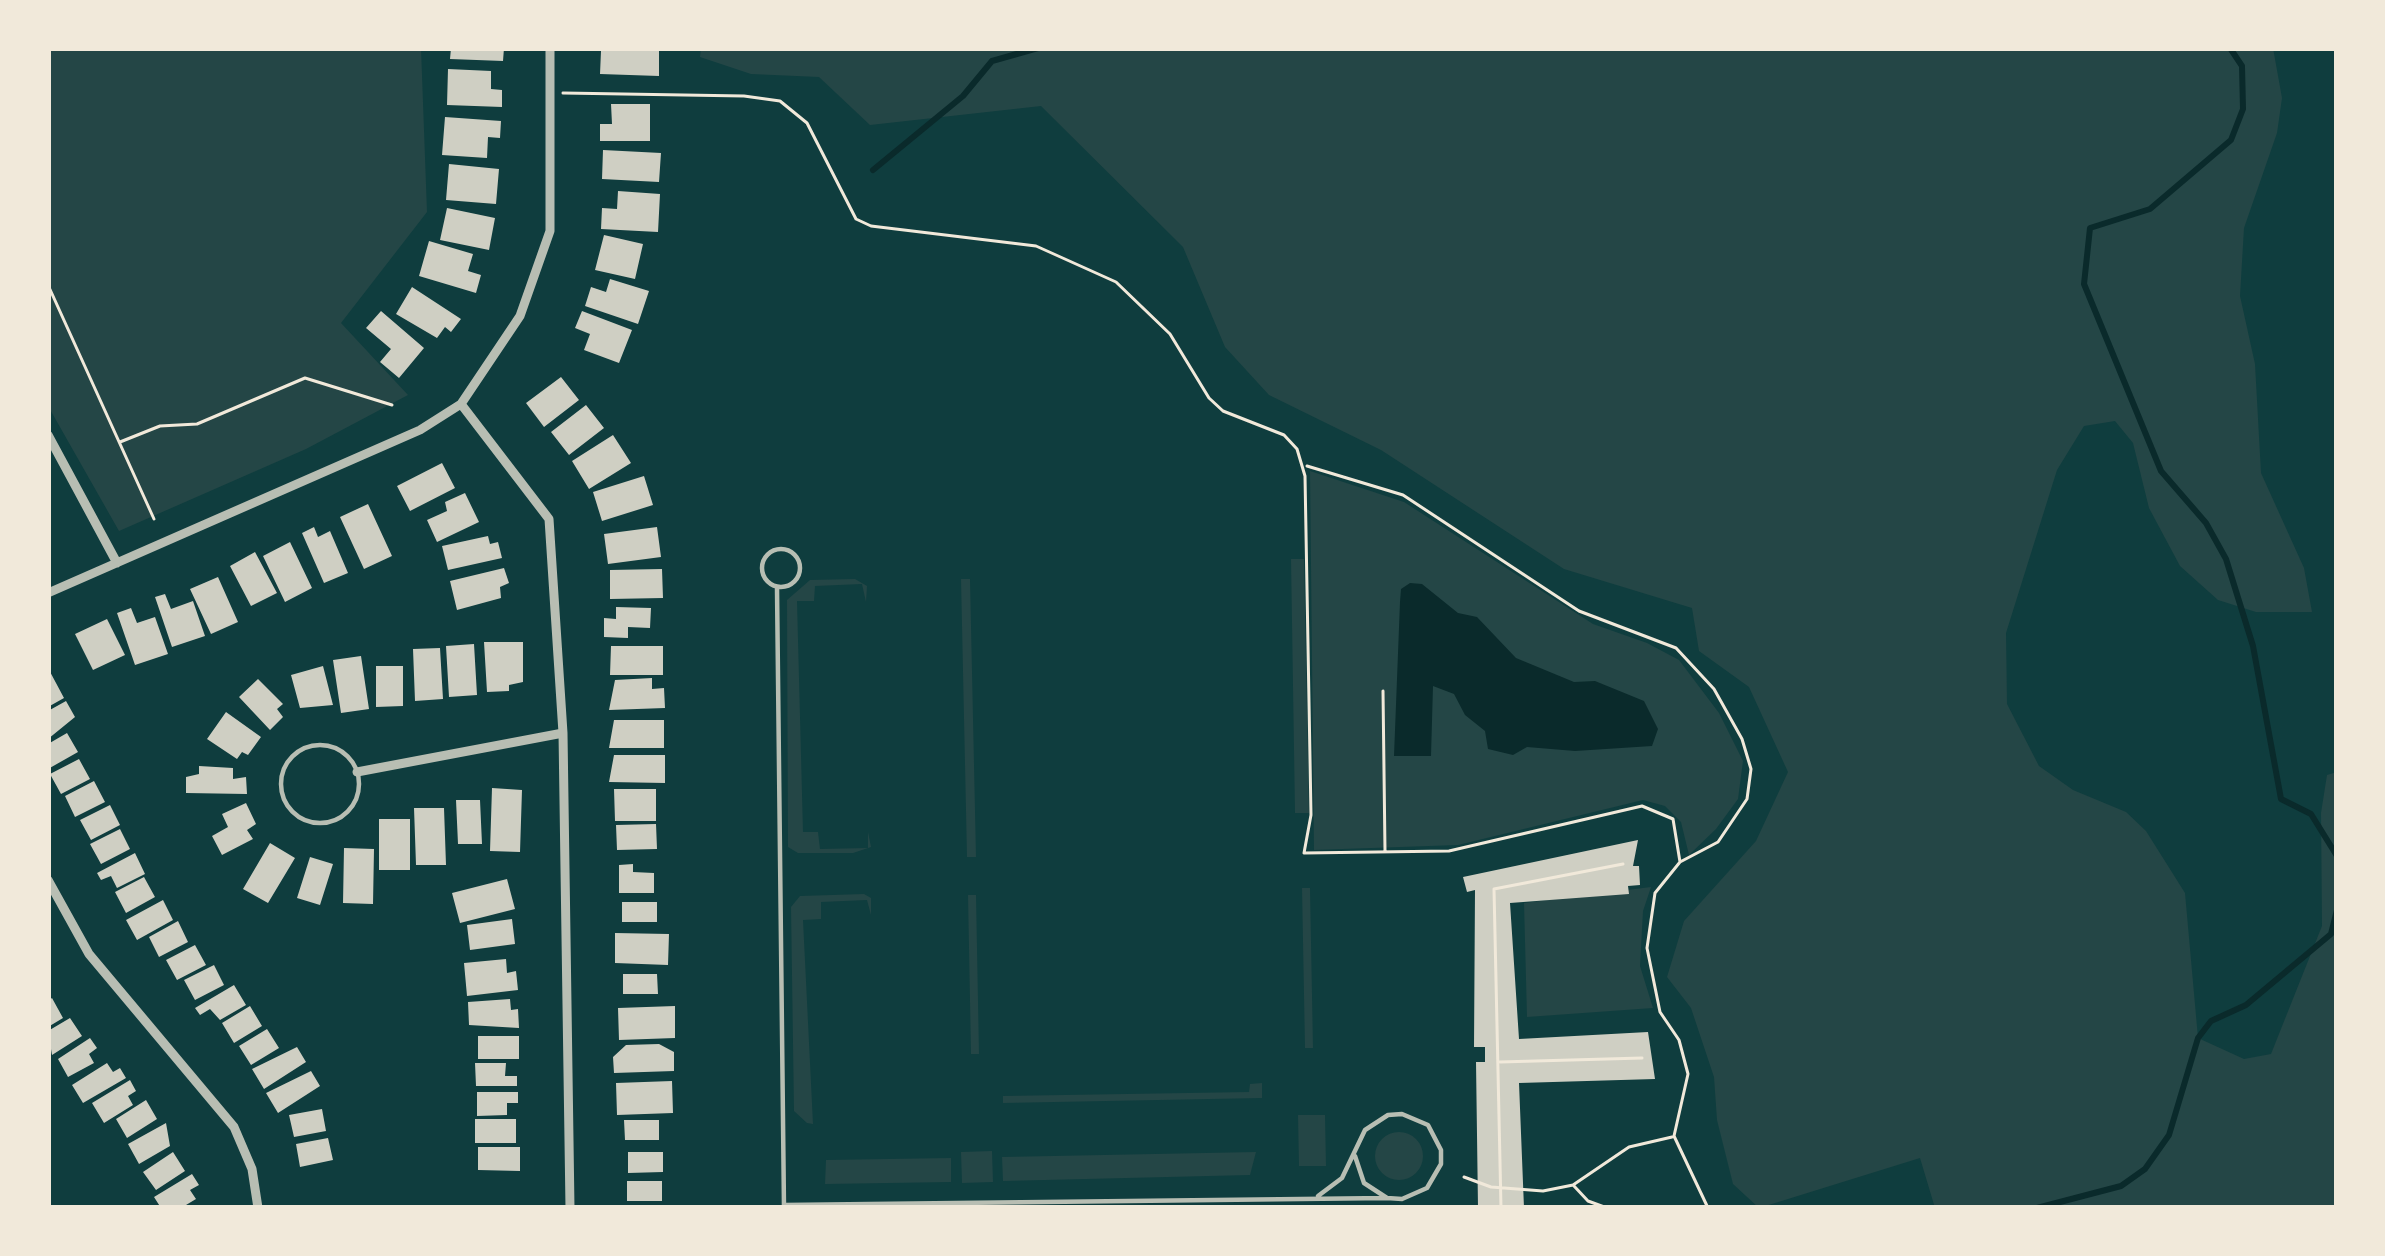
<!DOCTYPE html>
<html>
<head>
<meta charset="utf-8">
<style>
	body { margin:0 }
	#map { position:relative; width:2385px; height:1256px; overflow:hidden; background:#0f3d3e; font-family:"DejaVu Sans",sans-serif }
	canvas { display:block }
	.frame { position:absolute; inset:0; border:51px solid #f1e9da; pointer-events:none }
</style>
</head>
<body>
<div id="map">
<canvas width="2385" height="1256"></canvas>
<div class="frame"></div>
</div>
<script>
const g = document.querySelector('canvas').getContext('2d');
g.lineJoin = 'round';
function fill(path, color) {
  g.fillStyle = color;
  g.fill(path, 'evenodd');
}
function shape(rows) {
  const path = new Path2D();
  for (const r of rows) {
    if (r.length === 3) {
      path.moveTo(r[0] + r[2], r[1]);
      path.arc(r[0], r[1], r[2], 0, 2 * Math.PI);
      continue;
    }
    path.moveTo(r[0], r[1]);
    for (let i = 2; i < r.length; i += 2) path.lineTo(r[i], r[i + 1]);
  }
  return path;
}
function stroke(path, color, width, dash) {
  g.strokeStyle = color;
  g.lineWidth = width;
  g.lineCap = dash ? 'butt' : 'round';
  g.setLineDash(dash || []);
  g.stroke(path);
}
fill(shape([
	[48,48,421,48,427,212,341,323,408,395,306,449,119,531,48,406],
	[701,48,2273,48,2282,98,2277,133,2244,228,2240,296,2255,364,2261,473,2304,568,2312,612,2256,612,2218,600,2180,566,2149,508,2133,443,2115,421,2084,426,2057,470,2006,633,2007,704,2039,766,2073,790,2126,812,2146,831,2185,893,2198,1038,2244,1059,2271,1054,2322,926,2321,813,2327,775,2337,772,2337,1208,1935,1208,1920,1158,1759,1208,1733,1184,1717,1120,1714,1077,1691,1008,1667,977,1684,921,1756,841,1788,772,1749,687,1699,651,1692,608,1564,569,1381,450,1269,395,1225,347,1183,247,1041,106,870,125,819,77,751,74,700,57],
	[1310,471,1404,502,1593,624,1647,643,1679,660,1719,713,1743,761,1738,799,1716,829,1689,855,1681,822,1665,806,1643,800,1458,845,1314,850],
	[1291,559,1304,559,1309,813,1295,813],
	[855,579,867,586,866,602,862,584,815,586,814,601,797,601,803,832,818,832,820,849,868,848,868,832,871,847,853,853,798,853,788,847,787,600,810,580],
	[961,579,970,579,976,857,967,857],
	[1651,887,1643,911,1640,966,1653,1008,1527,1017,1524,903],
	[1302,888,1310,888,1313,1048,1305,1048],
	[864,894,871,898,871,915,867,900,821,902,821,919,803,920,813,1124,807,1123,794,1111,791,907,800,896],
	[968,895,976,895,979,1054,971,1054],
	[1262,1083,1262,1098,1003,1103,1003,1096,1249,1092,1250,1084],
	[1298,1115,1325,1115,1326,1166,1299,1166],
	[1399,1156,24],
	[992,1151,993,1182,962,1183,961,1152],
	[1256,1152,1250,1175,1003,1181,1002,1157],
	[951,1158,951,1182,825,1184,826,1160]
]), '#244646');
fill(shape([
	[1410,583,1422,584,1458,613,1477,617,1516,658,1574,682,1595,681,1644,701,1658,729,1652,746,1575,751,1527,747,1513,755,1488,749,1485,731,1465,715,1454,694,1433,686,1431,756,1394,756,1400,602,1401,589]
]), '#0a2a2b');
stroke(shape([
	[1083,48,1099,48],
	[2230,48,2242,66,2243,109,2231,140,2150,209,2090,228,2084,284,2161,471,2206,523,2226,559,2253,646,2281,799,2311,814,2337,856],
	[873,170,963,96,992,61,1038,48],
	[2037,1208,2121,1186,2145,1169,2169,1135,2198,1038,2211,1021,2246,1005,2331,934,2337,910]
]), '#0a2a2b', 6);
fill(shape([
	[451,48,504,48,503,61,450,59],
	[612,48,659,48,659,76,600,74,601,51],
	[448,69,491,71,491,89,502,90,502,107,447,105],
	[611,104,650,104,650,141,600,141,600,124,612,124],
	[445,117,501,121,500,138,488,137,487,158,442,155],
	[603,150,661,153,659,182,602,179],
	[449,164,499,169,496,204,446,200],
	[618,191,660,194,658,232,601,229,602,208,617,209],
	[447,208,495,218,489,250,440,240],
	[604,235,643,244,635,279,595,270],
	[429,241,473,254,468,271,481,275,476,293,419,276],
	[610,279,649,291,638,324,585,306,591,287,606,292],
	[412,287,461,319,451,332,445,327,437,338,396,314],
	[381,311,424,348,399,378,380,362,391,349,366,328],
	[582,311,632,330,619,363,584,350,590,334,575,328],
	[561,377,579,400,544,427,526,403],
	[586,405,604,428,569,455,551,432],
	[613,435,631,463,589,489,572,461],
	[442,463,455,488,410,511,397,486],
	[644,476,653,505,602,521,593,492],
	[465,493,479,522,437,542,427,520,447,511,445,502],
	[368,504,392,556,364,569,340,517],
	[314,527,318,537,330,531,348,573,324,583,302,533],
	[657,527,661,557,608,564,604,534],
	[488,536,490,544,498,542,502,558,448,570,442,546],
	[290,542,312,588,285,602,263,556],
	[255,552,277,593,251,606,230,566],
	[504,568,509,583,500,587,501,598,457,610,450,581],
	[662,569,663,598,610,599,610,570],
	[218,577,238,622,211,634,190,589],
	[165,594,171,609,193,601,205,636,172,647,155,597],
	[616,607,651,608,650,628,628,627,628,638,604,637,604,618,616,619],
	[131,608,137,623,155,617,168,654,135,665,117,613],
	[107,619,125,655,93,670,75,634],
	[484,642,523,642,523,682,509,685,509,691,487,692],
	[474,644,477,695,449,697,446,646],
	[611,646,663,646,663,675,610,675],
	[440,648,443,699,415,701,413,649],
	[361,656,369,709,341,713,333,660],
	[323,666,333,705,300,708,291,675],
	[376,666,403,666,403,706,376,707],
	[48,668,64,698,48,707],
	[652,678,652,689,664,688,665,708,609,710,615,680],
	[258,679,283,704,277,709,283,717,270,730,239,697],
	[66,701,75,717,48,739,48,711],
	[226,712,261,737,248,755,242,752,237,759,207,739],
	[614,720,664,720,664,748,609,748],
	[67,733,78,752,48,769,48,744],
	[614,755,665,755,665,783,609,782],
	[79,759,90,779,61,794,50,774],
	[199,766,233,768,233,779,246,777,247,794,186,793,186,777,199,774],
	[94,781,105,802,75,817,65,796],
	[492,788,522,790,520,852,490,851],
	[614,789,656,789,656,821,615,821],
	[456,800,480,800,482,844,458,844],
	[246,803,256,824,247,830,253,839,222,855,212,836,228,827,222,814],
	[110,805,120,825,91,840,80,820],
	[414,808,444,808,446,865,416,865],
	[379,819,410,819,410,870,379,870],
	[656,824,657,849,617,850,616,825],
	[120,829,130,849,101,864,90,844],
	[1638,840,1633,866,1639,866,1640,885,1628,886,1629,894,1510,903,1519,1039,1648,1032,1655,1079,1519,1083,1524,1208,1478,1208,1476,1062,1485,1062,1485,1047,1474,1047,1475,890,1467,892,1463,877],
	[270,843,295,858,268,903,243,889],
	[344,848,374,849,373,904,343,903],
	[135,853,145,874,117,888,111,876,101,880,97,873],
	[310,857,333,864,320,905,297,898],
	[633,864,633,872,654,873,654,893,619,893,619,865],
	[144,877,155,897,126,913,115,892],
	[507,879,515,909,460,923,452,893],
	[163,900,173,920,137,940,126,920],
	[622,902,657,902,657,922,622,922],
	[512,919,515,944,470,950,467,925],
	[178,921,188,942,159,957,149,937],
	[615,933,669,934,668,965,615,963],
	[195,945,206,965,177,980,166,960],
	[506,959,507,973,516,971,518,990,467,996,464,963],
	[214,965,224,985,195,1000,184,980],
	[623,974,657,974,658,994,623,994],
	[234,985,246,1005,220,1020,210,1009,200,1015,195,1008],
	[52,998,63,1018,48,1027,48,1001],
	[510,999,511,1010,518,1009,519,1028,469,1025,468,1002],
	[250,1006,262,1026,234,1043,222,1023],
	[675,1006,675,1038,619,1040,618,1008],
	[70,1018,82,1036,52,1055,48,1031],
	[267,1029,279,1048,251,1065,239,1046],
	[478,1036,519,1036,519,1059,478,1059],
	[90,1038,97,1048,89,1054,94,1063,68,1077,58,1059],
	[659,1044,674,1052,674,1071,614,1073,613,1057,626,1045],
	[297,1047,306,1062,264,1089,252,1069],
	[107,1063,113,1072,120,1068,126,1078,83,1103,72,1085],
	[475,1063,506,1063,505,1076,517,1076,517,1086,476,1086],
	[311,1071,320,1086,278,1113,266,1093],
	[130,1080,136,1091,128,1096,133,1105,104,1123,92,1103],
	[672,1081,673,1113,617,1115,616,1083],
	[477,1092,518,1092,518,1103,507,1103,507,1115,477,1116],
	[146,1100,157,1119,127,1138,116,1119],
	[322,1109,326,1131,294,1137,289,1115],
	[475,1119,516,1119,516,1143,475,1143],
	[624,1120,659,1120,659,1140,625,1140],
	[166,1123,170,1146,139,1164,128,1144],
	[328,1138,333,1160,300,1167,296,1144],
	[478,1147,520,1147,520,1171,478,1170],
	[173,1152,185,1171,156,1190,143,1172],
	[628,1152,663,1152,663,1172,628,1173],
	[192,1174,199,1185,190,1190,196,1199,181,1208,161,1208,154,1197],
	[627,1181,662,1181,662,1201,627,1201]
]), '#cfcfc3');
stroke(shape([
	[563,93,744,96,780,101,807,123,856,219,871,226,1036,246,1116,282,1170,334,1209,398,1223,411,1284,435,1297,449,1305,476,1311,815,1304,853,1449,851,1642,806,1673,819,1680,862],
	[48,285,154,519],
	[120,442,160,426,197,424,305,378,392,405],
	[1307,466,1403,495,1579,611,1676,648,1714,689,1742,739,1751,769,1747,799,1718,842,1680,862,1655,893,1647,948,1660,1012,1679,1040,1688,1074,1674,1136,1708,1208],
	[1383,691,1385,851],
	[1500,1062,1642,1058],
	[1464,1177,1491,1187,1543,1191,1573,1185,1629,1147,1672,1137],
	[1574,1186,1588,1201,1607,1208],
	[1501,1208,1494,889,1623,864]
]), '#f1e9da', 3);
stroke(shape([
	[781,568,19],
	[777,588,784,1208],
	[320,784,39],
	[1318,1196,1342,1178,1365,1130,1388,1115,1402,1114,1428,1125,1441,1150,1441,1164,1427,1188,1402,1199,1387,1198,1364,1183,1355,1156],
	[784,1205,1387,1198]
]), '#b8beb3', 4.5);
stroke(shape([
	[461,404,549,519,563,733,570,1208],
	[48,435,117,563],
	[48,593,420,430,461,404,520,316,550,231,550,48],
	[357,772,563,733],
	[48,880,89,954,234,1127,252,1169,258,1208]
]), '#b8beb3', 9);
</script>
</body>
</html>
